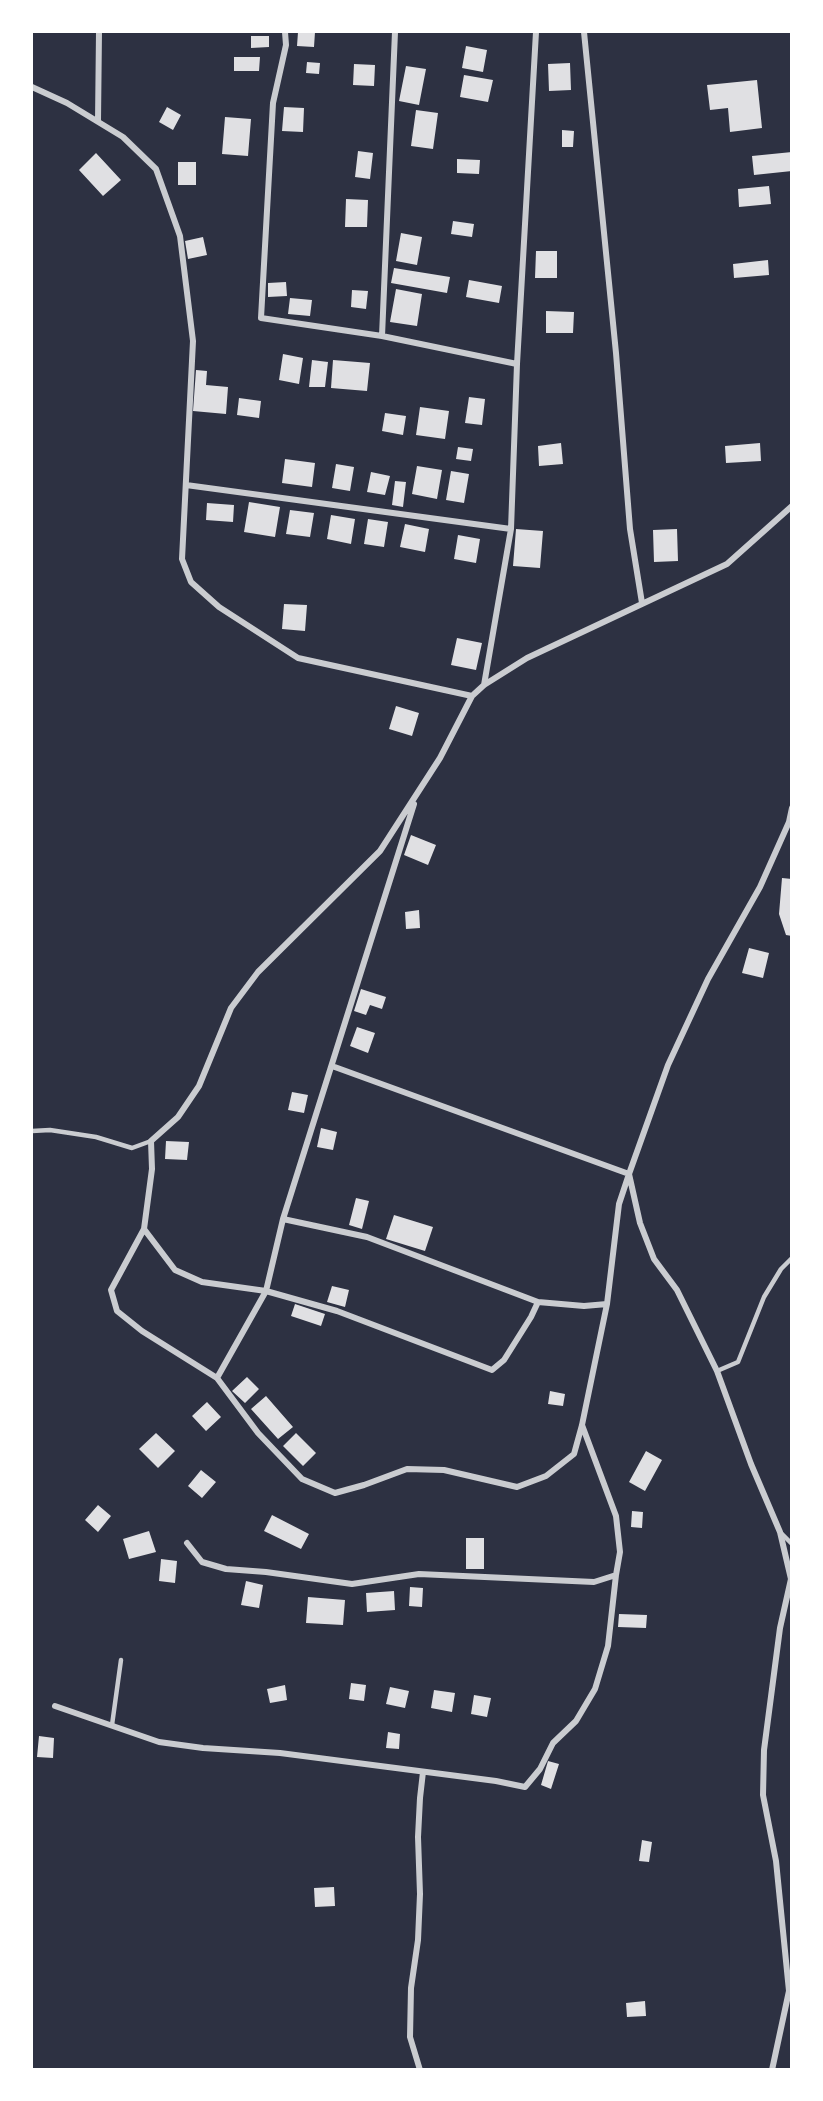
<!DOCTYPE html>
<html>
<head>
<meta charset="utf-8">
<style>
	body { margin:0 }
	#map { position:relative; width:823px; height:2101px; overflow:hidden; background:#2d3142; font-family:"PT Sans Narrow",sans-serif }
	canvas { display:block }
	.frame { position:absolute; inset:0; border:33px solid #fff; pointer-events:none }
</style>
</head>
<body>
<div id="map">
<canvas width="823" height="2101"></canvas>
<div class="frame"></div>
</div>
<script>
const g = document.querySelector('canvas').getContext('2d');
g.lineJoin = 'round';
function fill(path, color) {
  g.fillStyle = color;
  g.fill(path, 'evenodd');
}
function shape(rows) {
  const path = new Path2D();
  for (const r of rows) {
    path.moveTo(r[0], r[1]);
    for (let i = 2; i < r.length; i += 2) path.lineTo(r[i], r[i + 1]);
  }
  return path;
}
function stroke(path, color, width, dash) {
  g.strokeStyle = color;
  g.lineWidth = width;
  g.lineCap = dash ? 'butt' : 'round';
  g.setLineDash(dash || []);
  g.stroke(path);
}
fill(shape([
	[298,32,315,32,314,47,297,46],
	[251,36,269,36,269,47,251,48],
	[466,46,487,50,483,72,462,68],
	[234,57,260,57,259,71,234,71],
	[307,62,320,63,319,74,306,73],
	[570,63,571,90,549,91,548,64],
	[354,64,375,65,374,86,353,85],
	[406,66,426,69,419,105,399,101],
	[464,75,493,80,488,102,460,97],
	[757,80,762,128,730,132,728,108,710,110,707,85],
	[167,107,181,115,173,130,159,122],
	[284,107,304,108,303,132,282,131],
	[416,110,438,113,433,149,411,146],
	[225,117,251,119,248,156,222,154],
	[562,130,574,131,573,147,562,147],
	[358,151,373,153,370,179,355,177],
	[792,152,792,171,754,175,752,156],
	[96,153,121,180,103,196,79,170],
	[457,159,480,160,479,174,457,173],
	[178,162,196,162,196,185,178,185],
	[769,186,771,204,739,207,738,189],
	[346,199,368,200,367,227,345,227],
	[453,221,474,224,472,237,451,234],
	[401,233,422,237,417,265,396,261],
	[203,237,207,255,188,259,185,241],
	[536,251,557,251,557,278,535,278],
	[768,260,769,275,734,278,733,264],
	[394,268,450,277,447,293,391,283],
	[469,280,502,286,499,303,466,297],
	[286,282,287,296,268,297,268,283],
	[396,289,422,294,417,326,390,322],
	[352,290,368,291,366,309,351,307],
	[290,298,312,300,310,316,288,314],
	[546,311,574,312,573,333,546,333],
	[283,354,303,358,299,384,279,380],
	[312,360,328,362,325,387,309,387],
	[333,360,370,363,367,391,331,388],
	[196,370,207,371,206,385,228,387,226,414,193,411],
	[469,397,485,399,482,425,465,423],
	[239,398,261,401,259,418,237,415],
	[420,407,449,411,445,439,416,435],
	[385,413,406,416,403,435,382,431],
	[561,443,563,464,539,466,538,446],
	[760,443,761,461,726,463,725,446],
	[458,447,473,449,471,461,456,459],
	[285,459,315,463,312,487,282,483],
	[336,464,354,467,350,491,332,488],
	[417,466,442,470,437,499,412,494],
	[451,471,469,474,464,503,446,500],
	[371,472,390,476,385,495,367,492],
	[395,481,406,482,403,507,392,505],
	[249,502,280,507,275,537,244,532],
	[207,503,234,505,233,522,206,520],
	[290,510,314,513,310,537,286,534],
	[331,515,355,519,351,544,327,539],
	[368,519,388,522,384,547,364,544],
	[405,524,429,529,425,552,400,547],
	[516,529,543,531,540,568,513,566],
	[677,529,678,561,654,562,653,530],
	[458,535,480,539,476,563,454,559],
	[284,604,307,605,305,631,282,629],
	[457,638,482,643,476,670,451,665],
	[396,706,419,713,412,736,389,729],
	[411,835,436,845,428,865,404,855],
	[782,878,792,879,792,936,786,935,779,914],
	[419,910,420,928,406,929,405,912],
	[749,948,769,953,763,978,742,973],
	[361,989,386,997,382,1009,370,1005,366,1015,354,1011],
	[357,1027,375,1033,368,1053,350,1046],
	[292,1092,308,1095,304,1113,288,1110],
	[321,1128,337,1132,333,1150,317,1147],
	[166,1141,189,1142,187,1160,165,1159],
	[356,1198,369,1201,362,1229,349,1225],
	[394,1215,433,1227,425,1251,386,1239],
	[332,1286,349,1290,345,1307,327,1302],
	[295,1304,325,1314,321,1326,291,1316],
	[247,1377,259,1389,245,1403,232,1391],
	[550,1391,565,1394,563,1406,548,1404],
	[266,1396,293,1427,278,1439,251,1409],
	[207,1402,221,1417,206,1431,192,1416],
	[156,1433,175,1451,158,1468,139,1449],
	[296,1433,316,1453,303,1466,283,1446],
	[646,1451,662,1460,645,1491,629,1482],
	[201,1470,216,1482,202,1498,188,1486],
	[98,1505,111,1516,98,1532,85,1520],
	[632,1511,643,1512,642,1528,631,1527],
	[272,1515,309,1534,301,1549,264,1531],
	[149,1531,156,1552,129,1559,123,1539],
	[466,1538,484,1538,484,1569,466,1569],
	[161,1559,177,1561,175,1583,159,1581],
	[246,1581,263,1585,259,1608,241,1605],
	[410,1587,423,1588,422,1607,409,1606],
	[394,1591,395,1610,367,1612,366,1593],
	[308,1597,345,1600,343,1625,306,1623],
	[619,1614,647,1615,646,1628,618,1627],
	[351,1683,366,1685,364,1701,349,1699],
	[285,1685,287,1700,270,1703,267,1689],
	[390,1687,409,1691,405,1708,386,1704],
	[434,1690,455,1693,452,1712,431,1708],
	[474,1695,491,1698,487,1717,471,1714],
	[388,1732,400,1734,399,1749,386,1748],
	[39,1736,54,1738,53,1758,37,1757],
	[548,1761,559,1764,551,1789,541,1785],
	[642,1840,652,1842,649,1862,639,1861],
	[334,1887,335,1906,315,1907,314,1888],
	[645,2001,646,2016,627,2017,626,2003]
]), '#e0e0e3');
stroke(shape([
	[32,1131,50,1130,96,1137,132,1148,151,1141],
	[717,1371,738,1362,764,1297,781,1269,792,1258],
	[780,1532,792,1544],
	[112,1725,121,1660]
]), '#caccd0', 4.5);
stroke(shape([
	[285,32,286,45,273,103,261,318,382,336],
	[395,32,382,336,517,364],
	[584,32,616,353,630,529,642,603],
	[32,87,67,103,123,137,156,169,180,236,193,341,182,559,191,582,219,607,298,658,472,696,484,685,527,658,727,564,792,506],
	[98,121,99,32],
	[186,485,511,529],
	[484,685,511,529,517,364,536,32],
	[472,696,440,758,380,851,258,972,231,1008,199,1086,178,1117,151,1141,152,1169,144,1229,111,1290,117,1311,142,1331,217,1378,258,1433,302,1479,335,1493,364,1485,407,1469,444,1470,517,1487,546,1476,574,1454,582,1425,607,1304,619,1204,629,1174,668,1065,708,979,760,887,789,822,792,808],
	[332,1066,629,1174],
	[629,1174,640,1223,654,1259,677,1290,717,1371,751,1464,780,1532,791,1579,780,1628,764,1750,763,1795,776,1861,789,1991,772,2070],
	[283,1219,367,1237,538,1302,584,1306,607,1304],
	[144,1229,175,1270,202,1282,266,1291,337,1311,492,1370,504,1360,531,1317,538,1302],
	[217,1378,266,1291,283,1219,414,804],
	[187,1543,202,1562,226,1569,266,1572,352,1584,419,1574,594,1582,616,1575,620,1552,616,1516,582,1425],
	[55,1706,159,1742,203,1748,280,1753,496,1781,525,1787,540,1769,553,1743,576,1721,595,1689,608,1646,616,1575],
	[420,2070,410,2037,411,1988,418,1940,420,1894,418,1837,420,1798,423,1772]
]), '#caccd0', 6);
</script>
</body>
</html>
